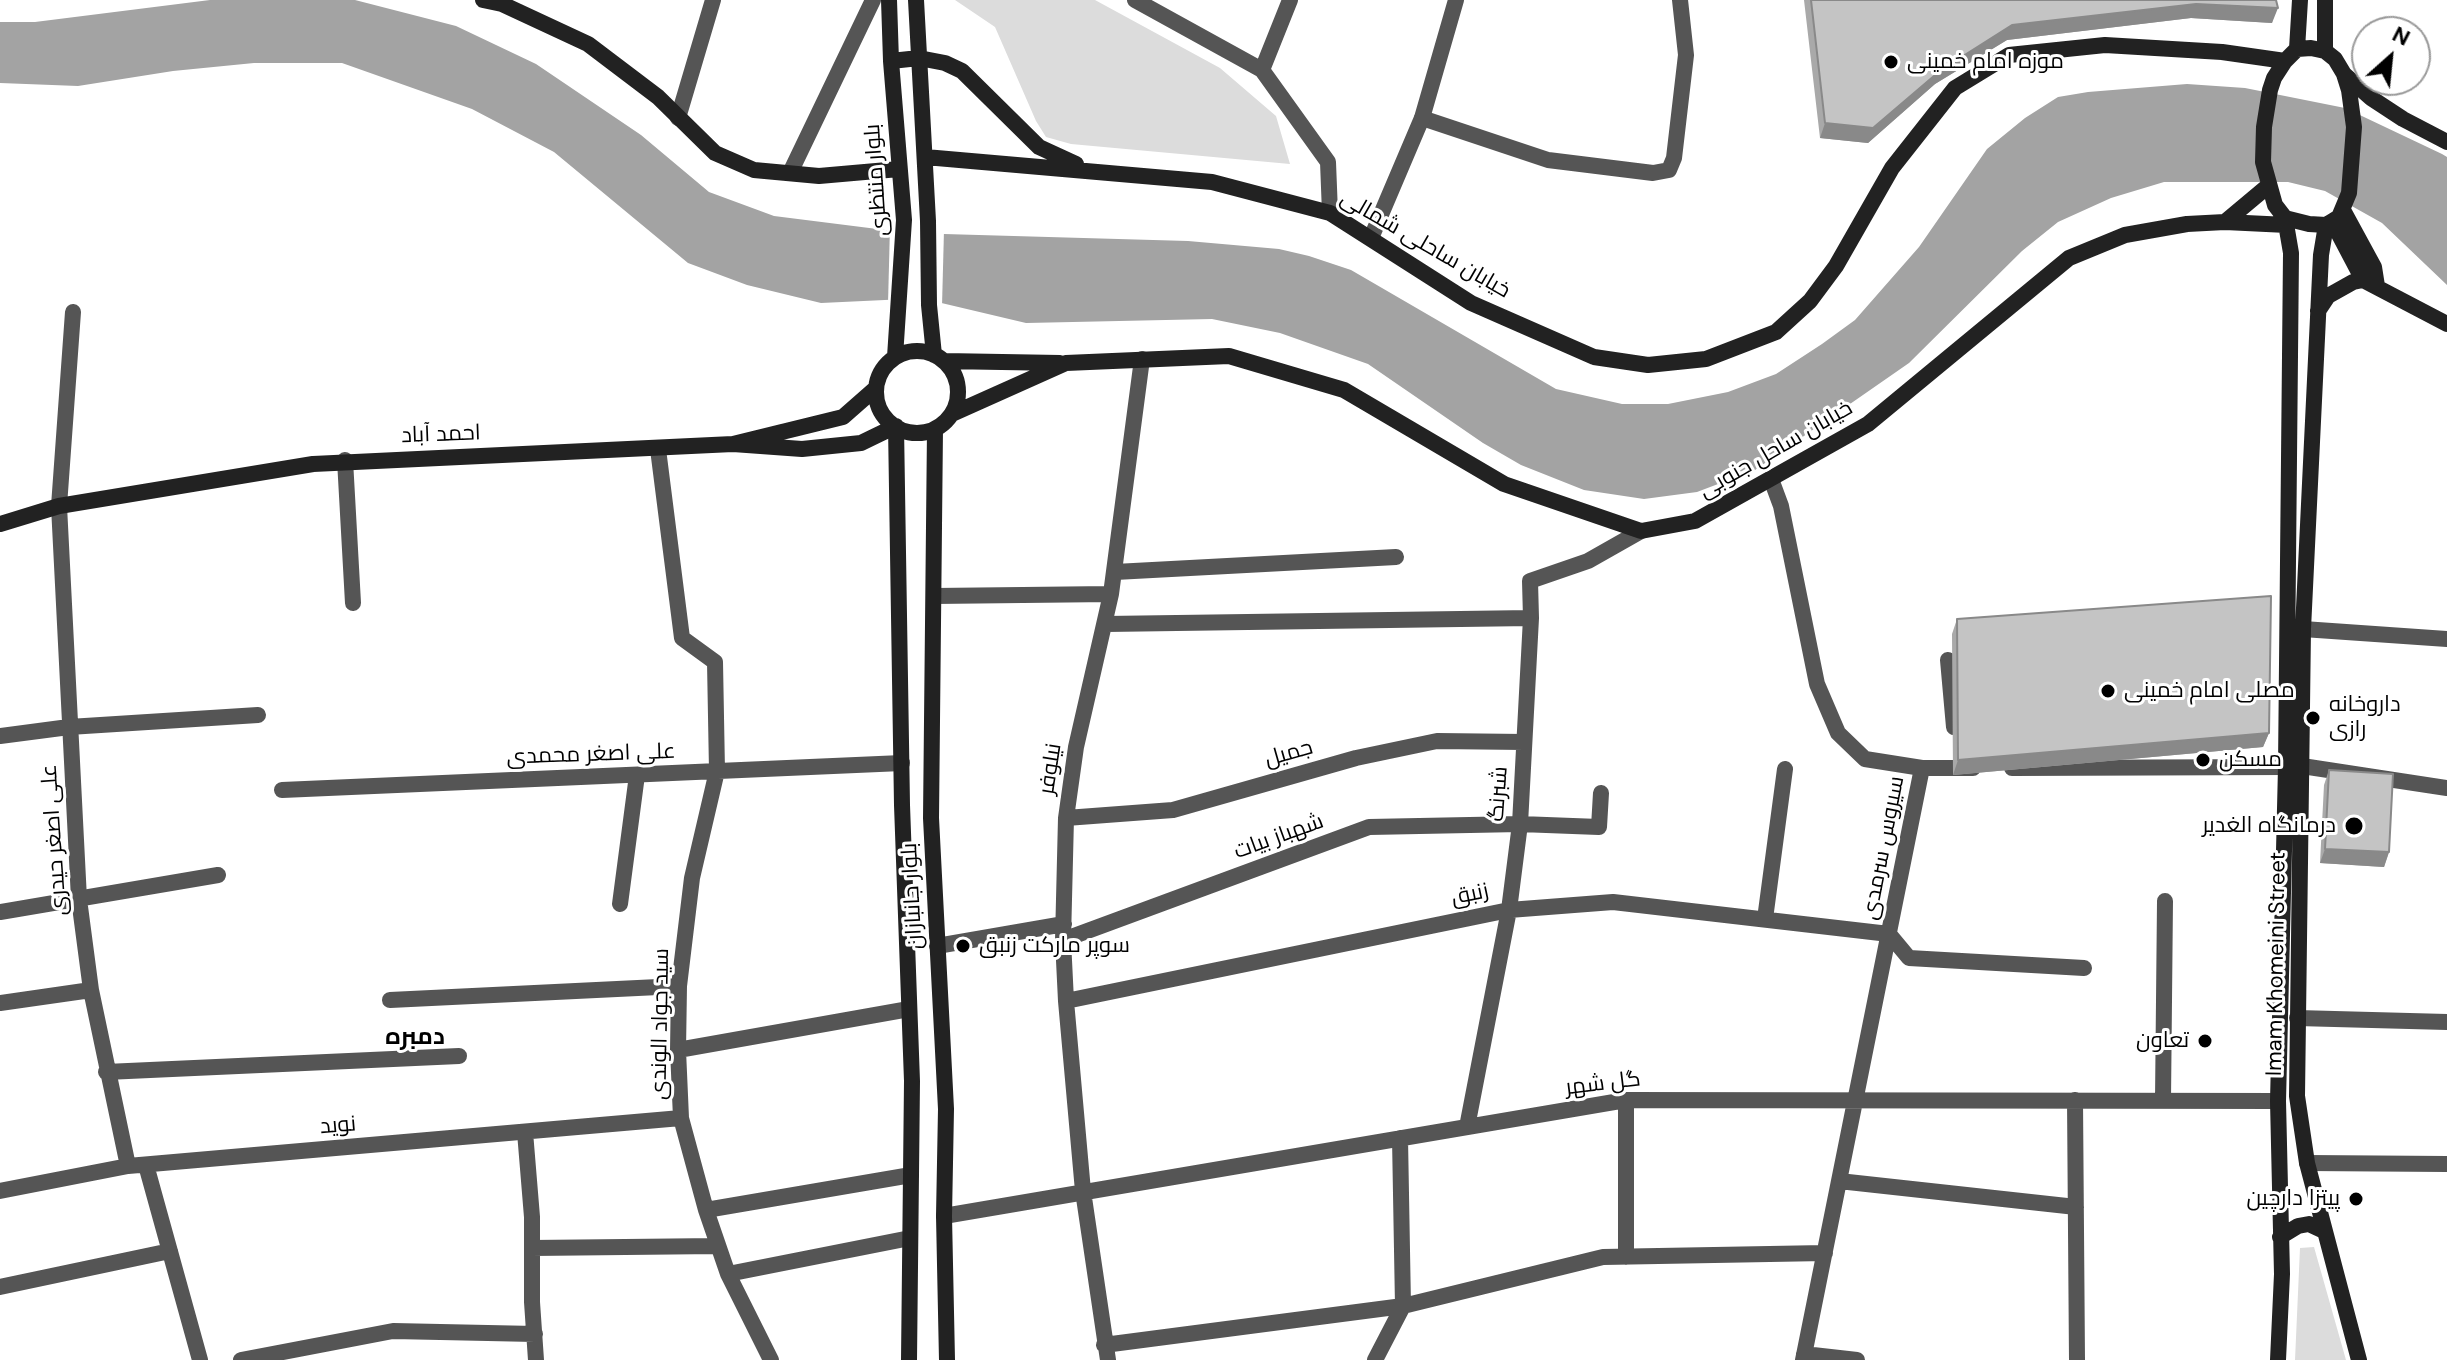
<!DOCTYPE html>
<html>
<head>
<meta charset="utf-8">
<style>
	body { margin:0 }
	#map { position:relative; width:2447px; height:1360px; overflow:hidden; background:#fff; font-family:"DM Sans",sans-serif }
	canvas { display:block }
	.north { position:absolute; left:2351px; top:16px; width:80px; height:80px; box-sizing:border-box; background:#fff; border:2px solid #999; border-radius:50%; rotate:27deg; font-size:22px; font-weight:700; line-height:32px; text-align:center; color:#000 }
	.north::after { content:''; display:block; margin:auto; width:28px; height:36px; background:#000; clip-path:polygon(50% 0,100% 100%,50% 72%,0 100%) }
</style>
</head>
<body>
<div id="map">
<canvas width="2447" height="1360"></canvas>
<div class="north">N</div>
</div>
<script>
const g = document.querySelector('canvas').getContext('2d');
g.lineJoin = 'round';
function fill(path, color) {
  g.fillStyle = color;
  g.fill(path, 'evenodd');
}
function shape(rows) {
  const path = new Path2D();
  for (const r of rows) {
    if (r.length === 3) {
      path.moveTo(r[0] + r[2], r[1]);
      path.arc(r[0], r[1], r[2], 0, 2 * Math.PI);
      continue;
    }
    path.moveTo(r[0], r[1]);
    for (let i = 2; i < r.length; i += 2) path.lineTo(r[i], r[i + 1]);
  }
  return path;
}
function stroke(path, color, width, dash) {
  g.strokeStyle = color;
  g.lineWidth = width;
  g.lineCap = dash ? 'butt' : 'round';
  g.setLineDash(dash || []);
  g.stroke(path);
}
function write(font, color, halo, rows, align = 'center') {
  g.font = font + ' "DM Sans",Cairo,sans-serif';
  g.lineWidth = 6;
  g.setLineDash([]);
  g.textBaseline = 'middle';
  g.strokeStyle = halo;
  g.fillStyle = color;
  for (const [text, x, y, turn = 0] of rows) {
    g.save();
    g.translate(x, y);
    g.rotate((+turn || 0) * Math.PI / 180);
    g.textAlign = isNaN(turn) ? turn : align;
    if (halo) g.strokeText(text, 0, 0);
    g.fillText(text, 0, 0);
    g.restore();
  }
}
fill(shape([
	[955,0,1095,0,1220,68,1276,116,1290,164,1071,144,1046,137,1036,121,995,27],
	[2314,1247,2346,1360,2295,1360,2300,1248]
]), '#dcdcdc');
fill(shape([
	[210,0,355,0,456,26,536,64,641,135,709,192,774,216,909,233,1188,241,1279,249,1309,256,1351,270,1556,389,1622,404,1668,404,1728,392,1776,374,1822,344,1855,320,1919,247,1987,149,2025,118,2058,97,2088,92,2187,84,2245,88,2345,108,2442,154,2447,157,2447,285,2382,223,2325,191,2288,182,2164,182,2111,198,2058,222,2022,251,1909,363,1755,470,1697,492,1644,499,1584,490,1521,465,1483,443,1368,364,1280,333,1212,319,1026,323,933,301,906,299,821,303,747,285,688,263,554,152,472,109,342,63,254,63,173,71,78,86,0,83,0,22,35,22]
]), '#a3a3a3');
fill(shape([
	[890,226,944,230,942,306,888,304]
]), '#fff');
stroke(shape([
	[1135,0,1262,70,1328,162,1330,213],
	[1262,70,1290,0],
	[678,118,713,0],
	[1422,118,1548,160,1653,173,1669,170,1674,158,1686,55,1680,0],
	[790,173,873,0],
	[73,312,59,506,79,899,91,990,128,1166],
	[658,449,682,638,715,662,717,771,692,878,679,986,678,1050,681,1118,706,1210,728,1274,771,1360],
	[345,460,353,603],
	[1771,479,1781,506,1817,684,1838,733,1865,759,1922,768,1973,768],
	[1115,572,1396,557],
	[934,596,1111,594],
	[1106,624,1531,618],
	[2303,629,2447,639],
	[1948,660,1954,727],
	[0,736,69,727,258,715],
	[2302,766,2447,788],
	[2012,768,2286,767],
	[282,790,902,763],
	[1066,818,1173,810,1356,758,1437,741,1524,742],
	[620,904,637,775],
	[0,912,218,875],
	[1765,919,1785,769],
	[1063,940,1369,827,1520,824,1599,827,1601,793],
	[937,946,1064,924],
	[390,1000,679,986],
	[1066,1001,1509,910,1613,902,1889,934,1909,958,2084,968],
	[0,1003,91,990],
	[2297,1018,2447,1022],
	[678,1050,909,1009],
	[106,1072,459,1056],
	[2075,1100,2077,1360],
	[2163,1100,2165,901],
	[1467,1127,1509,910,1520,824,1531,618,1530,581,1588,561,1641,531],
	[525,1132,532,1217,532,1302,536,1360],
	[2307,1163,2447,1164],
	[146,1165,200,1360],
	[1839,1181,2076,1207],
	[0,1191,128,1166,681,1118],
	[706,1210,911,1175],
	[944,1216,1626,1100,2278,1101],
	[532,1248,718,1246],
	[1626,1257,1626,1100],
	[728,1274,910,1238],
	[0,1287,170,1251],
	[1104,1345,1403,1306,1603,1257,1825,1253],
	[1804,1354,1857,1360],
	[241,1360,393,1331,535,1334],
	[1108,1360,1083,1191,1066,1001,1063,940,1066,818,1076,747,1111,594,1142,359],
	[1375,1360,1403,1306,1400,1138],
	[1803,1360,1922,768]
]), '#555', 16);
stroke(shape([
	[1371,238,1422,118,1456,0]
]), '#555', 16);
stroke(shape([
	[483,0,502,4,588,44,658,97,715,153,754,170,819,176,899,169],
	[889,0,891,61,904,220,895,357],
	[916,0,928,221,929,305,934,355],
	[2311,48,2325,51,2335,59,2344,74,2349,90,2354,127,2349,193,2339,217,2326,225,2309,224,2285,218,2275,205,2263,162,2264,127,2270,90,2274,78,2285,61,2297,49,2311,48],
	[2297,49,2300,0],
	[2325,51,2325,0],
	[891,61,919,58,945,63,962,71,1039,147,1076,164],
	[2345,75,2371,98,2403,119,2447,142],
	[925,157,1212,182,1330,213,1471,303,1594,357,1648,365,1706,359,1776,332,1810,301,1836,266,1892,168,1955,88,2009,55,2105,45,2222,52,2285,61],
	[2343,210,2374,267,2377,286],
	[2225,222,2268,186],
	[2333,223,2363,280,2447,324],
	[2326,225,2321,255,2303,629,2297,1096,2307,1163,2359,1360],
	[2318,311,2328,296,2353,282,2363,280],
	[917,392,41],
	[944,361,1060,363],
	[952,414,1066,363,1229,356,1344,390,1504,484,1641,531,1695,521,1868,424,2069,258,2125,235,2187,224,2225,222,2287,225],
	[935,429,931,818,946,1109,944,1216,947,1360],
	[733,444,802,449,861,443,896,426,902,805,912,1081,909,1360],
	[0,524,59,506,313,464,733,444,843,417,876,388],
	[2280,1237,2298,1226,2309,1224,2324,1231],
	[2278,1360,2282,1274,2278,1101,2286,767,2291,253,2285,218]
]), '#222', 16);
fill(shape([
	[1804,0,2276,0,2272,23,2191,18,2007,40,1935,84,1868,143,1820,138],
	[1957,619,2269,733,2263,747,1953,775,1952,634],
	[2329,770,2389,852,2384,867,2320,863,2324,785]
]), '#a9a9a9');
fill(shape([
	[2196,4,2278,8,2272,23,2191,18,2007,40,1935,84,1868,143,1820,138,1825,123,1941,70,2012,25],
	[2269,733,2263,747,1953,775,1958,760],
	[2325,849,2389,852,2384,867,2320,863]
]), '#898989');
const building = shape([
	[1811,0,2276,0,2278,8,2196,4,2012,25,1941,70,1873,128,1825,123,1811,0],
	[2271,596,2269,733,1958,760,1957,619,2271,596],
	[2329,770,2393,774,2389,852,2325,849,2329,770]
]);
fill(building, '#c4c4c4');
stroke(building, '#898989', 2);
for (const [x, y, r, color] of [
	[1891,62,8,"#000"],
	[2108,691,8,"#000"],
	[2313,718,8,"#000"],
	[2203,760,8,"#000"],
	[2354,826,10,"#000"],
	[963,946,8,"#000"],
	[2205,1041,8,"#000"],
	[2356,1199,8,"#000"]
]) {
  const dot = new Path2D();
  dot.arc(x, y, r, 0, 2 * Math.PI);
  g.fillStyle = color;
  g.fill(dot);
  stroke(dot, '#fff', 3);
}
write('22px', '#000', '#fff', [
	["موزه امام خمینی",1907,62],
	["مصلی امام خمینی",2124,691],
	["داروخانه",2329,705],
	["رازی",2329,730],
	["مسکن",2219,760],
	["درمانگاه الغدیر",2336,826,"right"],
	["سوپر مارکت زنبق",979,946],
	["تعاون",2189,1041,"right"],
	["پیتزا دارچین",2340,1199,"right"]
], 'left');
write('22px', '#000', '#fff', [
	["بلوار منتظری",877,180,-94],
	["خیابان ساحلی شمالی",1425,245,30],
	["احمد آباد",441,435,-2],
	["خیابان ساحل جنوبی",1776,450,-30],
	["جمیل",1289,754,-16],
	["علی اصغر محمدی",591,755,-2],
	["نیلوفر",1051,769,-81],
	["شبرنگ",1499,794,-86],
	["شهباز بیات",1279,837,-20],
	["علی اصغر حیدری",55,840,-94],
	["سیروس سرمدی",1884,848,-79],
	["زنبق",1470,895,-12],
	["بلوار جانبازان",913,896,-93],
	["Imam Khomeini Street",2277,964,-89],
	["سید جواد الوندی",661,1024,-89],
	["گل شهر",1603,1084,-7],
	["نوید",338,1126,-5]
]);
write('bold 24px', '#000', '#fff', [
	["دمبره",415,1038]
]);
</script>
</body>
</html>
